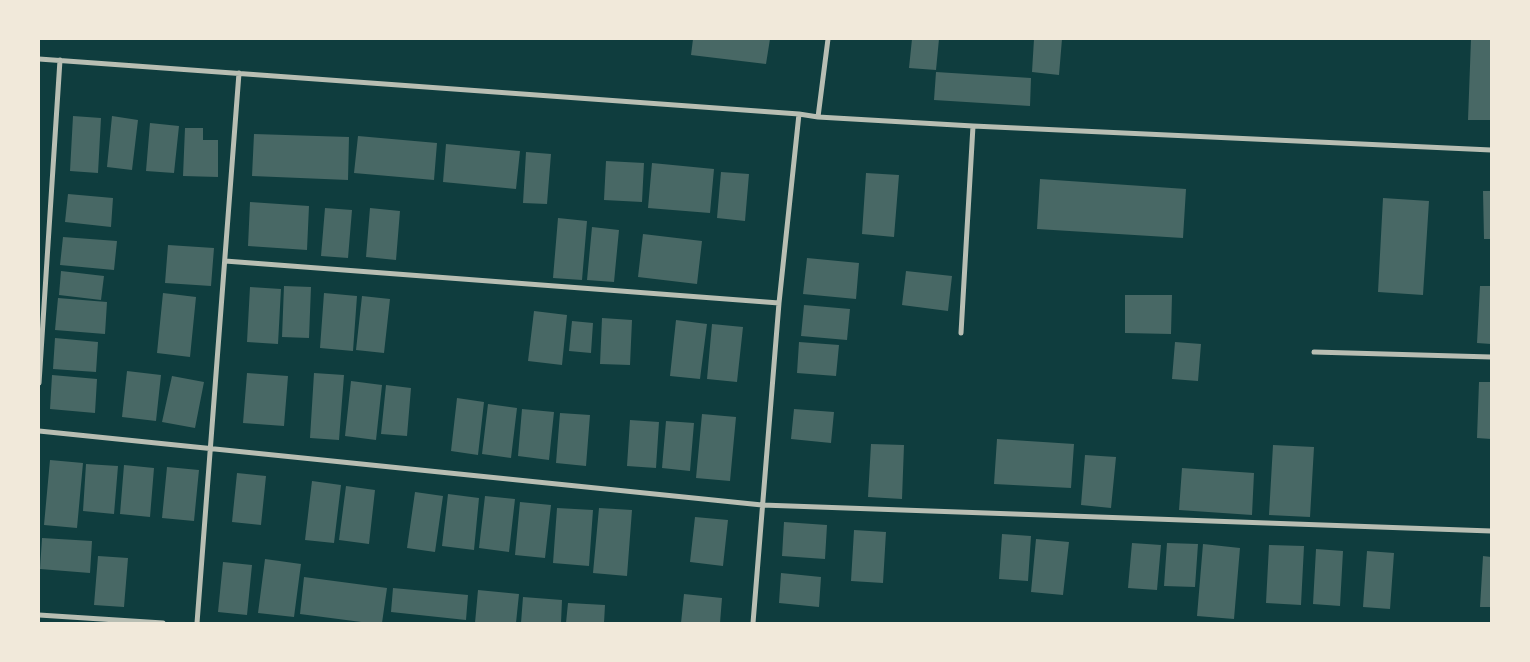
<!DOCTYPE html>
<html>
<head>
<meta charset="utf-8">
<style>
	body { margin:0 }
	#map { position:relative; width:1530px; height:662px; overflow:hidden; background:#0f3d3e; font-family:"Varela Round",sans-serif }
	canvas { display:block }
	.frame { position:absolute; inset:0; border:40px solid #f1e9da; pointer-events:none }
</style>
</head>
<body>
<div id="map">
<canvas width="1530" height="662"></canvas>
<div class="frame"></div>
</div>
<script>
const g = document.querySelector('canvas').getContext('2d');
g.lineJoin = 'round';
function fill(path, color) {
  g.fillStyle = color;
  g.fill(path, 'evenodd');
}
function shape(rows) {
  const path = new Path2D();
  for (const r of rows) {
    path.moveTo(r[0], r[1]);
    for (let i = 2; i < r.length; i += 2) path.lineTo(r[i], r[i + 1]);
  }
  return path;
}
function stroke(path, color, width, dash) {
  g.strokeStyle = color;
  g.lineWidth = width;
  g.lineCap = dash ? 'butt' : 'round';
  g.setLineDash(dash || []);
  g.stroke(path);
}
fill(shape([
	[693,39,770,39,766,64,691,55],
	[912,39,939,39,936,70,909,68],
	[1034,39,1062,39,1059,75,1032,72],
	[1471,39,1491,39,1491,120,1468,120],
	[936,72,1031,78,1030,106,934,100],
	[73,116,101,118,98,173,70,171],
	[112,116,138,120,132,170,107,167],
	[150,123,179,126,174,173,146,171],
	[185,128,203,128,203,140,218,140,218,177,183,176],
	[254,134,349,137,348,180,252,176],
	[358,136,437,143,434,180,354,173],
	[446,144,520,151,516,189,443,182],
	[526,152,551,154,547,204,523,203],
	[606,161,644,163,642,202,604,200],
	[652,163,714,169,710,213,648,208],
	[721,172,749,174,745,221,717,218],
	[866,173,899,175,894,237,862,234],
	[1040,179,1186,189,1183,238,1037,229],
	[1483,191,1491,191,1491,239,1484,239],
	[68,194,113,198,111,227,65,222],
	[1383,198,1429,201,1423,295,1378,292],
	[250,202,309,206,307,250,248,246],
	[325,208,352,210,348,258,321,256],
	[370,208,400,211,396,260,366,257],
	[558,218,587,221,582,280,553,278],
	[592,227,619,230,614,282,587,280],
	[643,234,702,241,697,284,638,277],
	[63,237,117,241,114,270,60,265],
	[168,245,214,248,211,286,165,283],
	[807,258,859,263,856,299,803,294],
	[61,271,104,276,101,300,59,295],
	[906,271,952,276,948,311,902,305],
	[284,286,311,287,309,338,282,337],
	[1480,286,1491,286,1491,344,1477,343],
	[250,287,281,289,278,344,247,342],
	[163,293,196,297,190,357,157,353],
	[324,293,357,296,353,351,320,348],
	[1125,295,1172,295,1171,334,1125,333],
	[362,296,390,299,384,353,356,350],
	[58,298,107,302,105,334,55,330],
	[804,305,850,309,847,340,801,336],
	[534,311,567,315,562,365,528,361],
	[602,318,632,320,630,365,600,364],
	[676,320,707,324,700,379,670,376],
	[572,321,593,323,591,353,569,351],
	[712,324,743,327,737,382,707,379],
	[55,338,98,342,96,372,53,369],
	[799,342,839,345,836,376,797,373],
	[1175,342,1201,344,1198,381,1172,379],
	[127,371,161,375,156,421,122,417],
	[247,373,288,376,284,426,243,423],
	[314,373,344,375,339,440,310,438],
	[52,375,97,379,95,413,50,409],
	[172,376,204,382,195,428,162,422],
	[351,381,382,385,376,440,345,436],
	[1479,382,1491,382,1491,439,1477,438],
	[386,385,411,388,407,436,381,434],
	[457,398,484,402,478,455,451,451],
	[488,404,517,408,511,458,482,454],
	[522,409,554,412,549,460,518,456],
	[794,409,834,412,831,443,791,439],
	[560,413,590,415,586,466,556,463],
	[702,414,736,417,730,481,696,478],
	[630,420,659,422,656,468,627,466],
	[666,421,694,423,690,471,662,468],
	[997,439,1074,444,1071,488,994,484],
	[871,444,904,445,902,499,868,497],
	[1273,445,1314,447,1310,517,1269,515],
	[1085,455,1116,457,1111,508,1081,505],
	[50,460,83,463,77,528,44,525],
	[86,464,118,466,114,514,83,511],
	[124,465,154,468,150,517,120,514],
	[167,467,199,470,194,521,162,518],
	[1182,468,1254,473,1252,515,1179,510],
	[237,473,266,476,261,525,232,522],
	[312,481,341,485,334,543,305,540],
	[346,486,375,490,369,544,339,540],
	[415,492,443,496,435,552,407,548],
	[448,494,479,498,474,550,442,546],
	[485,496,515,499,509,552,479,548],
	[520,502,551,505,545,558,515,555],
	[557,508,593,510,589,566,553,563],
	[599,508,632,510,627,576,593,573],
	[695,517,728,520,723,566,690,562],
	[784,522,827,525,825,559,782,556],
	[854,530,886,532,883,583,851,581],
	[1002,534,1031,536,1028,581,999,579],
	[42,538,92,541,90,573,40,569],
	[1036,539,1069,542,1063,595,1031,592],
	[1132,543,1161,545,1157,590,1128,588],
	[1167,543,1198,544,1195,587,1164,586],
	[1203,544,1240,548,1234,619,1197,616],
	[1269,545,1304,546,1301,605,1266,603],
	[1316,549,1343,551,1340,606,1313,604],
	[1367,551,1394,553,1390,609,1363,607],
	[98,556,128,558,124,607,94,605],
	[1483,556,1491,557,1491,607,1480,607],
	[265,559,301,564,294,617,258,613],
	[223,562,252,565,247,615,218,612],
	[781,573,821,577,819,607,779,603],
	[304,577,387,588,382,623,369,623,300,614],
	[393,588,468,595,466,620,391,612],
	[478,590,519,594,516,623,475,623],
	[684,594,722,598,720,623,681,623],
	[523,597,562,600,561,623,521,623],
	[568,603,605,605,604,623,566,623]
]), '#486865');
stroke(shape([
	[39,59,799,114,818,117,973,126,1491,150],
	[818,117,828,39],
	[225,261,779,303],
	[961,333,973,126],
	[1314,352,1491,357],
	[39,383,60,60],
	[39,431,762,505,1491,531],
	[39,615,163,623],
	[197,623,239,73],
	[753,623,779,303,799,114]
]), '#b8beb3', 5);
</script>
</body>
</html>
